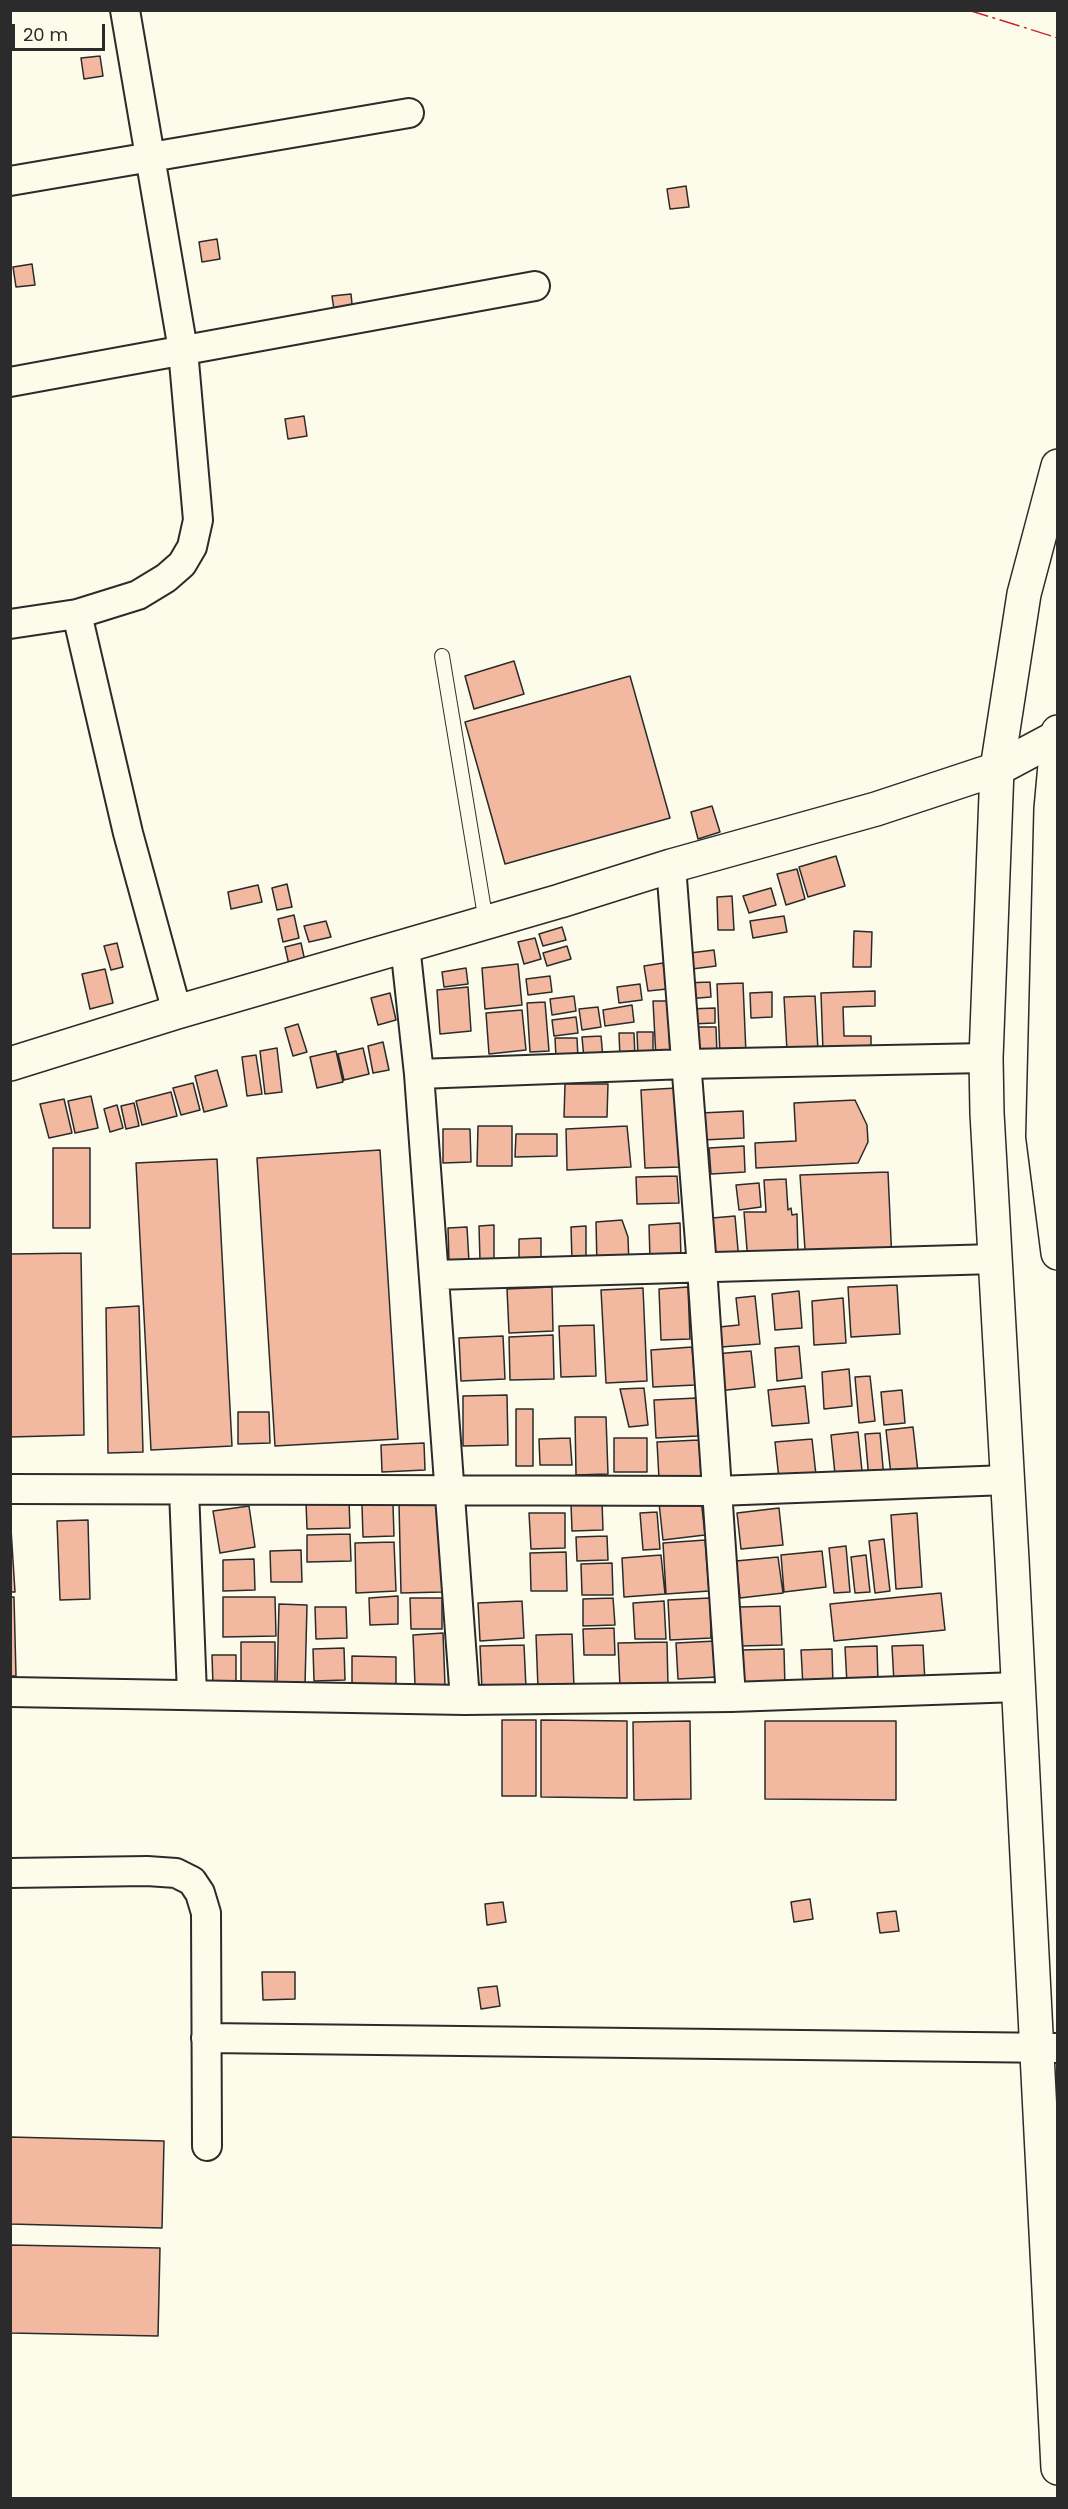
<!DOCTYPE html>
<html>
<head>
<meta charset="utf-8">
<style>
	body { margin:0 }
	#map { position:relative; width:1068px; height:2509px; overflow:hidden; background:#fdfbea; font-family:Poppins,sans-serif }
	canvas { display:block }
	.frame { position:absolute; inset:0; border:12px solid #2b2b2b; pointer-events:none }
	.scale { position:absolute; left:12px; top:24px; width:93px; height:27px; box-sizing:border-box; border:3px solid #2b2b2b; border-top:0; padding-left:8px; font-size:18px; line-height:21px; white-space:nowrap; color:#2b2b2b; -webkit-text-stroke:4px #fdfbea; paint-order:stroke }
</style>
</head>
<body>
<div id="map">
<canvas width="1068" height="2509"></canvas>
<div class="frame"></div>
<div class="scale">20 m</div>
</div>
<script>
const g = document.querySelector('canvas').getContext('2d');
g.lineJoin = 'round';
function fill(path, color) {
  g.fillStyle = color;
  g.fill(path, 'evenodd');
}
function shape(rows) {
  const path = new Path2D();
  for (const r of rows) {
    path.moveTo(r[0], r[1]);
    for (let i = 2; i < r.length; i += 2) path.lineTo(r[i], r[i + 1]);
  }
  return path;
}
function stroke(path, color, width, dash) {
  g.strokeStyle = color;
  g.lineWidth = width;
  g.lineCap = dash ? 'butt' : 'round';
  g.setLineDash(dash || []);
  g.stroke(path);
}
const building = shape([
	[100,56,103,76,84,79,81,58,100,56],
	[686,186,689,207,670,209,667,189,686,186],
	[217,239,220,259,202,262,199,242,217,239],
	[32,264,35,285,16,287,13,267,32,264],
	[351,294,353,314,335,317,332,296,351,294],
	[304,416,307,436,288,439,285,419,304,416],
	[514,661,524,694,474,709,465,676,514,661],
	[630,676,670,818,505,864,465,722,630,676],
	[712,806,720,832,698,839,691,812,712,806],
	[836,856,845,886,808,897,799,867,836,856],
	[797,869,805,899,786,905,777,874,797,869],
	[287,884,292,907,277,910,272,888,287,884],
	[258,885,262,902,231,909,228,892,258,885],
	[771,888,776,905,749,913,743,896,771,888],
	[732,896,734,930,718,930,717,897,732,896],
	[294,915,299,938,283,942,278,919,294,915],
	[784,916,787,932,753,938,750,921,784,916],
	[326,921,331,937,309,942,304,926,326,921],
	[562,927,566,940,543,946,539,934,562,927],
	[854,931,872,932,871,967,853,967,854,931],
	[535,938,541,959,524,964,518,942,535,938],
	[117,943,123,967,111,970,104,946,117,943],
	[301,943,306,966,290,969,285,947,301,943],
	[567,946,571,959,547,966,543,953,567,946],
	[714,950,716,966,692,969,690,953,714,950],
	[663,963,667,989,648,991,644,966,663,963],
	[518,964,522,1005,485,1009,482,968,518,964],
	[466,968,468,984,444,987,442,972,466,968],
	[105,969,113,1003,90,1009,82,974,105,969],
	[550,976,552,992,528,995,526,979,550,976],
	[710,982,711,997,686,999,685,983,710,982],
	[743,983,746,1054,720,1055,717,984,743,983],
	[640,984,642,1000,619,1003,617,987,640,984],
	[468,987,471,1031,440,1034,437,990,468,987],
	[875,991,875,1006,843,1007,844,1036,871,1036,871,1051,823,1052,821,993,875,991],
	[772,992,772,1017,751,1018,750,993,772,992],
	[390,993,396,1020,378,1025,371,998,390,993],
	[574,996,576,1011,552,1015,550,999,574,996],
	[815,996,818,1050,787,1051,784,997,815,996],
	[653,1001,668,1001,670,1058,656,1058,653,1001],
	[545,1002,549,1051,530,1052,527,1003,545,1002],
	[632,1005,634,1022,605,1026,603,1010,632,1005],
	[598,1007,601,1027,582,1030,579,1009,598,1007],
	[715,1008,715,1023,690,1024,689,1009,715,1008],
	[522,1010,526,1050,489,1054,486,1013,522,1010],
	[576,1017,578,1033,554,1036,552,1020,576,1017],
	[298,1024,307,1052,293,1056,285,1028,298,1024],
	[690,1027,716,1027,717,1055,691,1056,690,1027],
	[637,1032,653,1032,653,1057,638,1057,637,1032],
	[619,1033,634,1033,635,1058,620,1058,619,1033],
	[601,1036,603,1058,584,1059,582,1037,601,1036],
	[555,1038,577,1038,578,1058,556,1058,555,1038],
	[383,1042,389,1070,373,1073,368,1046,383,1042],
	[277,1048,282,1092,265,1094,260,1051,277,1048],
	[363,1048,369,1074,344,1080,338,1054,363,1048],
	[336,1051,343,1082,317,1088,310,1057,336,1051],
	[256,1055,262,1094,247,1096,242,1057,256,1055],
	[217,1070,227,1106,204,1112,195,1076,217,1070],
	[193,1083,200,1110,181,1115,173,1088,193,1083],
	[565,1084,608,1084,607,1117,564,1117,565,1084],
	[677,1088,681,1167,645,1168,641,1090,677,1088],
	[171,1092,177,1116,142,1125,136,1101,171,1092],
	[91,1096,98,1128,75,1133,68,1101,91,1096],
	[64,1099,72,1133,49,1138,40,1104,64,1099],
	[855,1100,867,1125,868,1142,858,1163,756,1168,755,1143,796,1141,794,1103,855,1100],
	[134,1103,139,1126,126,1129,121,1106,134,1103],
	[117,1105,123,1128,110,1132,104,1109,117,1105],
	[743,1111,744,1138,703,1140,701,1113,743,1111],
	[478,1126,512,1126,512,1166,477,1166,478,1126],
	[627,1126,631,1167,567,1170,566,1129,627,1126],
	[443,1129,470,1129,471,1162,443,1163,443,1129],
	[516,1134,557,1134,557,1156,515,1157,516,1134],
	[744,1146,745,1172,711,1174,709,1148,744,1146],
	[53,1148,90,1148,90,1228,53,1228,53,1148],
	[380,1150,398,1439,275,1446,257,1158,380,1150],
	[217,1159,232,1446,151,1450,136,1163,217,1159],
	[888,1172,892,1262,806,1265,800,1175,888,1172],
	[677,1176,679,1203,637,1204,636,1177,677,1176],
	[786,1179,788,1210,791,1208,792,1215,797,1214,798,1256,748,1262,744,1212,766,1212,764,1180,786,1179],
	[759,1183,761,1207,739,1210,736,1185,759,1183],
	[735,1216,739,1261,716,1263,712,1218,735,1216],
	[622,1220,628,1237,629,1266,597,1266,596,1222,622,1220],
	[680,1223,681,1257,650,1259,649,1225,680,1223],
	[494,1225,494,1261,480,1261,479,1226,494,1225],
	[586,1226,586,1261,572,1261,571,1227,586,1226],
	[467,1227,469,1262,449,1262,448,1228,467,1227],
	[541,1238,541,1257,519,1258,519,1239,541,1238],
	[81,1253,84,1435,10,1437,10,1254,81,1253],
	[897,1285,900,1334,851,1337,848,1287,897,1285],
	[552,1287,553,1331,509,1333,507,1289,552,1287],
	[688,1287,690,1339,661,1340,659,1289,688,1287],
	[643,1288,647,1381,606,1383,601,1290,643,1288],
	[799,1291,802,1328,775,1330,772,1294,799,1291],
	[755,1296,760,1344,721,1347,719,1327,739,1325,736,1298,755,1296],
	[843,1298,846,1343,814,1345,812,1301,843,1298],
	[139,1306,143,1452,108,1453,106,1308,139,1306],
	[594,1325,596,1376,561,1377,559,1326,594,1325],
	[553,1335,554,1379,510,1380,509,1337,553,1335],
	[503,1336,505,1379,461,1381,459,1338,503,1336],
	[799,1346,802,1378,777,1381,775,1348,799,1346],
	[692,1347,695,1385,653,1387,651,1350,692,1347],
	[751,1351,755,1387,718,1391,714,1354,751,1351],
	[849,1369,852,1406,824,1409,822,1372,849,1369],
	[870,1376,875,1421,859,1423,855,1377,870,1376],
	[805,1386,809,1423,772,1426,768,1390,805,1386],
	[644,1388,648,1425,629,1427,620,1389,644,1388],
	[902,1390,905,1423,884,1425,881,1392,902,1390],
	[507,1395,508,1445,463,1446,463,1396,507,1395],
	[697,1398,698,1436,656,1438,654,1400,697,1398],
	[516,1409,533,1409,533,1466,516,1466,516,1409],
	[238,1412,269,1412,270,1443,238,1444,238,1412],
	[575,1417,606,1417,608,1474,576,1475,575,1417],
	[913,1427,918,1472,891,1475,886,1430,913,1427],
	[858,1432,862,1471,835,1474,831,1435,858,1432],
	[880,1433,884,1479,869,1480,865,1434,880,1433],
	[570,1438,572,1465,540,1465,539,1439,570,1438],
	[614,1438,647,1438,647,1472,614,1472,614,1438],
	[812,1439,816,1475,779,1479,775,1442,812,1439],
	[699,1440,701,1477,659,1479,657,1442,699,1440],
	[424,1443,425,1470,382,1472,381,1445,424,1443],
	[701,1499,705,1535,663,1540,659,1503,701,1499],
	[349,1501,350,1528,307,1529,306,1502,349,1501],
	[602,1501,603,1530,572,1531,571,1503,602,1501],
	[440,1502,442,1592,401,1593,399,1503,440,1502],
	[362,1505,393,1505,394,1536,363,1537,362,1505],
	[249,1506,255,1547,220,1553,213,1511,249,1506],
	[779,1508,783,1545,741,1549,737,1513,779,1508],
	[657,1512,660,1549,643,1550,640,1513,657,1512],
	[10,1513,15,1592,10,1592,10,1513],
	[529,1513,565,1513,565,1548,531,1549,529,1513],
	[917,1513,922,1587,896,1589,891,1515,917,1513],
	[88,1520,90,1599,60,1600,57,1521,88,1520],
	[350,1534,351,1561,307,1562,307,1535,350,1534],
	[607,1536,608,1560,577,1561,576,1537,607,1536],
	[884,1539,890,1591,875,1593,869,1541,884,1539],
	[705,1540,709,1591,666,1594,663,1543,705,1540],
	[394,1542,396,1591,356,1593,355,1543,394,1542],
	[846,1546,850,1592,834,1593,829,1548,846,1546],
	[301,1550,302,1582,271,1582,270,1551,301,1550],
	[822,1551,826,1587,784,1592,781,1555,822,1551],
	[566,1552,567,1591,531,1591,530,1553,566,1552],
	[661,1555,665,1594,624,1597,622,1558,661,1555],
	[866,1555,870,1592,855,1593,851,1557,866,1555],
	[778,1557,783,1593,740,1598,736,1561,778,1557],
	[254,1559,255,1590,223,1591,223,1560,254,1559],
	[612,1563,613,1595,582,1595,581,1564,612,1563],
	[941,1593,945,1630,834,1641,830,1604,941,1593],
	[398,1596,398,1624,370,1625,369,1598,398,1596],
	[10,1597,14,1597,16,1676,10,1676,10,1597],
	[223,1597,275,1597,276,1636,223,1637,223,1597],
	[410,1598,442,1598,442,1629,411,1629,410,1598],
	[613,1598,615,1625,583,1626,583,1599,613,1598],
	[710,1598,711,1638,670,1640,668,1600,710,1598],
	[522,1601,524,1638,480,1641,478,1603,522,1601],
	[664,1601,666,1639,635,1639,633,1603,664,1601],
	[279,1604,307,1605,305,1685,277,1684,279,1604],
	[780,1606,782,1645,740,1646,739,1607,780,1606],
	[315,1607,346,1607,347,1638,316,1639,315,1607],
	[614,1628,615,1655,584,1655,583,1629,614,1628],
	[443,1633,445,1685,415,1685,413,1635,443,1633],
	[572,1634,574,1688,538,1689,536,1635,572,1634],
	[716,1641,718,1677,678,1679,676,1643,716,1641],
	[241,1642,275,1642,275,1685,241,1684,241,1642],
	[667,1642,668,1686,620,1687,618,1643,667,1642],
	[524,1645,526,1688,482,1690,480,1646,524,1645],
	[923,1645,925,1682,894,1683,892,1646,923,1645],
	[877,1646,878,1682,847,1684,845,1647,877,1646],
	[344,1648,345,1680,314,1681,313,1649,344,1648],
	[784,1649,785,1689,742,1690,741,1650,784,1649],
	[832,1649,833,1686,803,1687,801,1650,832,1649],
	[212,1655,236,1655,236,1685,213,1686,212,1655],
	[352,1656,396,1657,396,1687,352,1687,352,1656],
	[502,1720,536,1720,536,1796,502,1796,502,1720],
	[541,1720,627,1721,627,1798,541,1797,541,1720],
	[690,1721,691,1799,634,1800,633,1722,690,1721],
	[765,1721,896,1721,896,1800,765,1799,765,1721],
	[810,1899,813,1919,794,1922,791,1902,810,1899],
	[503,1902,506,1922,487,1925,485,1904,503,1902],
	[896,1911,899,1931,880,1933,877,1913,896,1911],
	[262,1972,295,1972,295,1999,263,2000,262,1972],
	[497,1986,500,2006,481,2009,478,1988,497,1986],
	[10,2137,164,2141,162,2228,10,2224,10,2137],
	[10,2245,160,2248,158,2336,10,2333,10,2245]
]);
fill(building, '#f2b8a0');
stroke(building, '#2b2b2b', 1.5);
const lane = shape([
	[442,656,486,922]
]);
const street = shape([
	[10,181,409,113],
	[10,382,535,286],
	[77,614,128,833,177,1012],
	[10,624,77,614,138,595,166,578,182,564,192,547,198,520,183,350,125,10],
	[671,866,702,1268,731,1697],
	[405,945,419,1074,465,1700],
	[419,1074,686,1064,986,1058],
	[434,1275,995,1259],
	[10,1489,717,1491,1007,1480],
	[184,1490,192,1694],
	[10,1692,465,1700,731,1697,1018,1687],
	[10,1873,147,1871,176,1873,192,1881,200,1893,206,1913,207,2146],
	[206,2038,1058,2048]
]);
const secondary = shape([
	[10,1064,177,1012,560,901,671,866,876,809,997,769,1057,737]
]);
const highway = shape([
	[1058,466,1024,594,997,769,986,1058,987,1113,1012,1560,1058,2468],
	[1058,732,1051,809,1043,1136,1058,1253]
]);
stroke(lane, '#2b2b2b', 16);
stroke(street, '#2b2b2b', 32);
stroke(secondary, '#2b2b2b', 36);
stroke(highway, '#2b2b2b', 36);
stroke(lane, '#fdfbea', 14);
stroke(street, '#fdfbea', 28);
stroke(secondary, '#fdfbea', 33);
stroke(highway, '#fdfbea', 33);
stroke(shape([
	[968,10,1058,38]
]), '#c62828', 1.5, [21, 4.5, 3, 4.5]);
</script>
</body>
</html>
